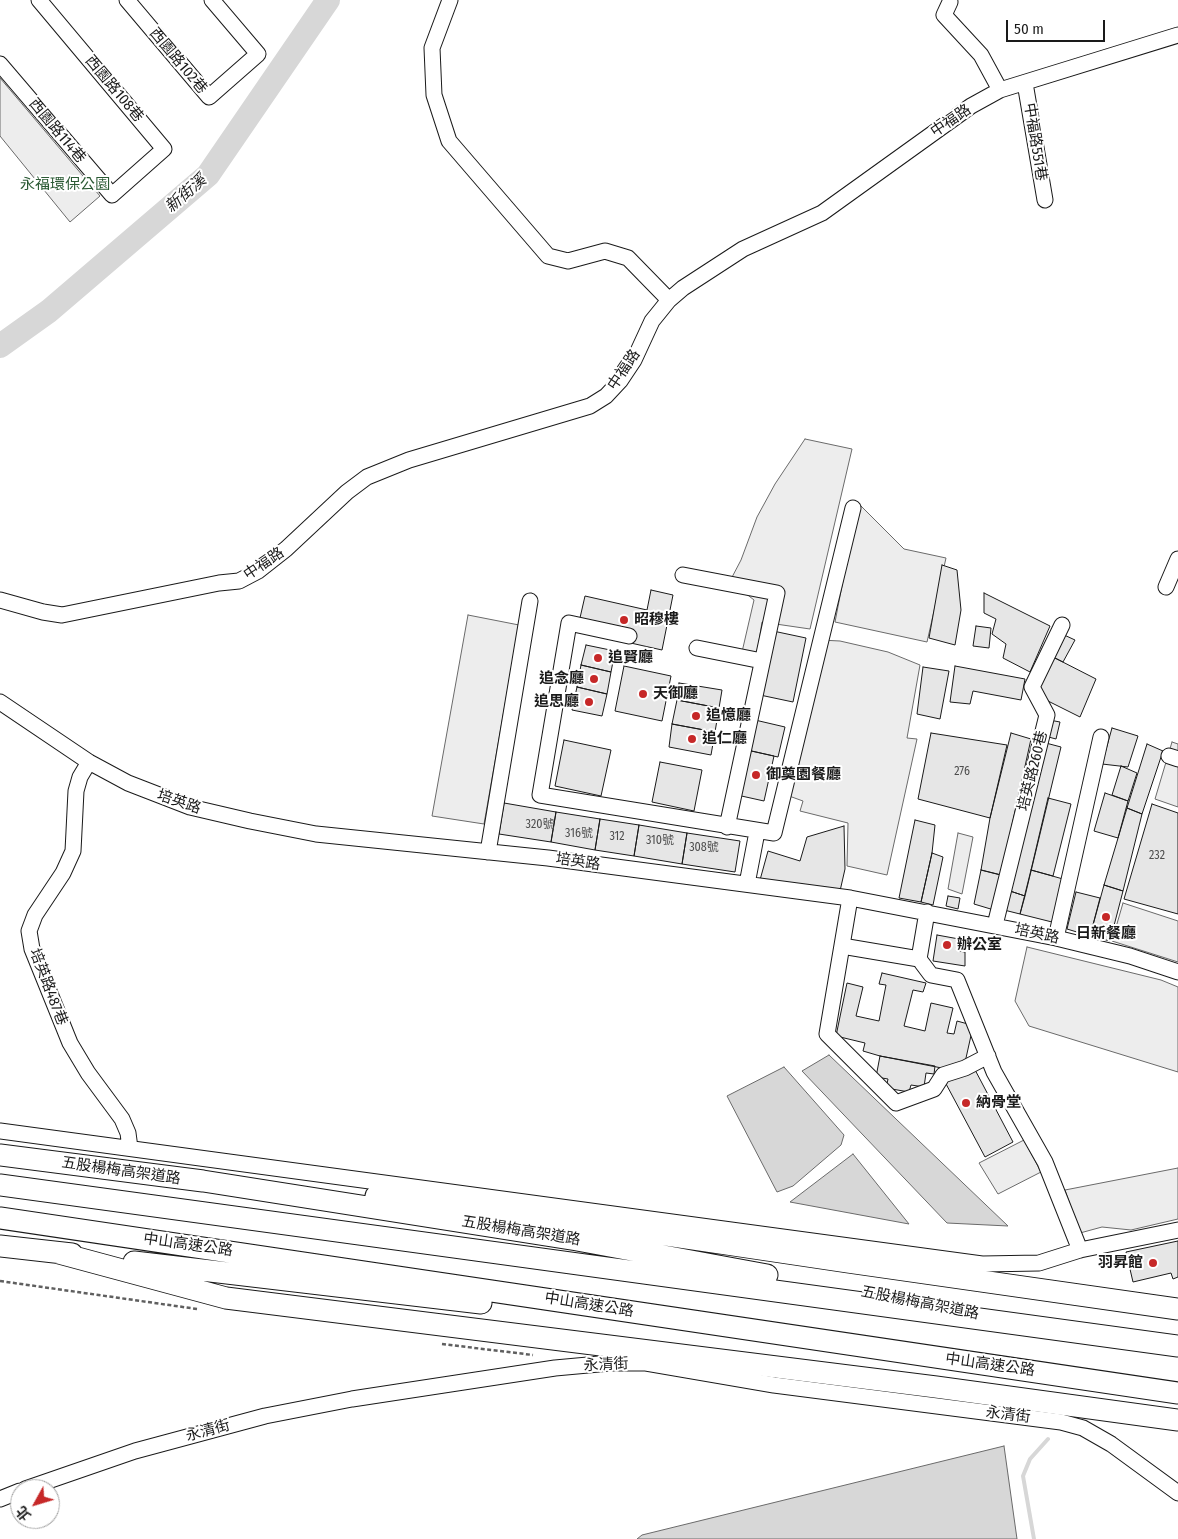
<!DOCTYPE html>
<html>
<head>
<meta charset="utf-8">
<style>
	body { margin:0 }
	#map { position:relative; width:1178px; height:1539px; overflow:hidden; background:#fff; font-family:"Fira Sans Condensed","Noto Sans TC",sans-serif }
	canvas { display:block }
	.north { position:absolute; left:10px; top:1479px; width:50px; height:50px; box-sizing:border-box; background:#fff; border:1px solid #a3a3a3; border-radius:50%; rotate:231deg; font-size:14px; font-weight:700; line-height:20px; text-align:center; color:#1a1a1a }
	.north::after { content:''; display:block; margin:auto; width:18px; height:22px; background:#c62828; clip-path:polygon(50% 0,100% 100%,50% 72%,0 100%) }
	.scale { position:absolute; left:1006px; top:20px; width:99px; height:22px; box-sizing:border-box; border:2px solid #1a1a1a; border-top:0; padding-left:6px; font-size:15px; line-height:18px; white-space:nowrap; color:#1a1a1a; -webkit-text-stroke:4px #fff; paint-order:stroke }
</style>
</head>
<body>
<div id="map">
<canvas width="1178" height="1539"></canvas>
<div class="north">北</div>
<div class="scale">50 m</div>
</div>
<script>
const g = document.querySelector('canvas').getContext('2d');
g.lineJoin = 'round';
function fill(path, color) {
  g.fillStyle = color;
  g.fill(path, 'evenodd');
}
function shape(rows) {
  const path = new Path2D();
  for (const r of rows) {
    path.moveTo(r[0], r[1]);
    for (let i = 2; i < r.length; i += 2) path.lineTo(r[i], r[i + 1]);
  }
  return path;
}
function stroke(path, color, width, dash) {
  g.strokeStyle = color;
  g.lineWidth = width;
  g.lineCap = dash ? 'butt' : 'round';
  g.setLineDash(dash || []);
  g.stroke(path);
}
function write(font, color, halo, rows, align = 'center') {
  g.font = font + ' "Fira Sans Condensed","Noto Sans TC",sans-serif';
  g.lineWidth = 4;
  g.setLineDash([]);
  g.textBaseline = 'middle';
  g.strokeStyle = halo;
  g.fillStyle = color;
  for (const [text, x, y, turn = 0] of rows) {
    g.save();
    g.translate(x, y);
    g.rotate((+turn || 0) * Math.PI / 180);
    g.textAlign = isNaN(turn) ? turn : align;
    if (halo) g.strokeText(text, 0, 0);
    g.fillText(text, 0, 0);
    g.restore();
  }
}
const built = shape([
	[0,78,100,196,70,222,0,136,0,78],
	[805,439,852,449,810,629,762,622,757,654,742,652,754,600,730,581,741,560,757,517,775,484,805,439],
	[858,503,904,549,946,558,927,642,835,622,858,503],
	[468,615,519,625,484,824,432,816,468,615],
	[820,640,840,641,888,652,920,665,907,738,917,739,887,875,847,866,848,823,800,811,803,801,789,796,820,640],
	[1172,742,1178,744,1178,807,1155,799,1172,742],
	[958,833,973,837,962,894,948,889,958,833],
	[1123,903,1178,921,1178,962,1112,941,1123,903],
	[1027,947,1161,980,1178,987,1178,1072,1029,1026,1015,1001,1027,947],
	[1024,1140,1041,1172,998,1194,979,1163,1024,1140],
	[1178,1168,1178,1219,1131,1230,1102,1227,1080,1233,1065,1190,1178,1168]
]);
fill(built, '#ededed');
stroke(built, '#6a6a6a', 1);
const water = shape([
	[829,1055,1008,1226,947,1223,802,1071,829,1055],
	[784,1067,844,1135,841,1145,793,1186,777,1192,727,1096,784,1067],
	[853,1154,909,1224,790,1202,853,1154],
	[1004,1446,1017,1539,637,1539,642,1535,1004,1446]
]);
fill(water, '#d7d7d7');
stroke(water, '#6a6a6a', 1);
stroke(shape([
	[1034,1539,1023,1476,1030,1459,1048,1439]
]), '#d7d7d7', 4);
stroke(shape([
	[0,346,49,311,208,175,328,0]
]), '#d7d7d7', 24);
const building = shape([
	[942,565,957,570,961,610,955,645,929,638,942,565],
	[651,590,673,595,662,650,577,631,585,596,647,610,651,590],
	[984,593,1050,626,1030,672,1003,658,1006,644,992,634,996,619,984,613,984,593],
	[976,626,991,628,989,648,973,646,976,626],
	[773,631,806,638,793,702,760,695,773,631],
	[1062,634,1075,640,1063,662,1051,656,1062,634],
	[586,645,615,651,611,672,581,665,586,645],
	[1051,656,1096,679,1080,717,1034,694,1051,656],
	[581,665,611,672,607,694,577,687,581,665],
	[624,666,671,676,662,721,615,711,624,666],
	[955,666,1025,679,1021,700,973,691,970,704,950,702,955,666],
	[923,667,949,671,940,719,917,714,923,667],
	[679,683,722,690,719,708,677,700,679,683],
	[577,687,607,694,602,716,572,710,577,687],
	[677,700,719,708,715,732,672,724,677,700],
	[1044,719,1060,722,1056,739,1041,735,1044,719],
	[755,720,785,727,778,757,747,750,755,720],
	[672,724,715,732,711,755,669,747,672,724],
	[1112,728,1138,736,1128,767,1102,764,1112,728],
	[931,733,1007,745,990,818,918,799,931,733],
	[1011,733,1031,739,1001,875,981,870,990,818,1011,733],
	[564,740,611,750,601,796,555,786,564,740],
	[1042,742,1061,747,1025,896,1007,890,1042,742],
	[1147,744,1163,751,1142,814,1127,808,1147,744],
	[747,750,774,756,764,801,737,795,747,750],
	[660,762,702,770,694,811,652,802,660,762],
	[1121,766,1137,773,1128,801,1112,795,1121,766],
	[1105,793,1128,801,1118,838,1094,831,1105,793],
	[1048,798,1071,804,1053,876,1031,870,1048,798],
	[504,803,556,812,551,842,499,834,504,803],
	[1152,804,1178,813,1178,914,1124,899,1152,804],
	[1127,808,1142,814,1123,891,1104,885,1127,808],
	[556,812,600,819,595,850,551,842,556,812],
	[600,819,639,825,634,856,595,850,600,819],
	[915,820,935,825,932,853,921,902,899,898,915,820],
	[639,825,687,833,682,864,634,856,639,825],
	[844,826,845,869,840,891,760,880,768,851,800,861,807,837,844,826],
	[687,833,740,841,735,872,682,864,687,833],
	[932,853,943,857,933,905,921,902,932,853],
	[981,870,1001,875,994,910,974,904,981,870],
	[1031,870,1063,879,1052,922,1020,914,1031,870],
	[1104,885,1123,891,1110,941,1090,936,1104,885],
	[1007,890,1025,896,1020,914,1004,910,1007,890],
	[1076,892,1100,898,1090,936,1067,929,1076,892],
	[948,896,960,898,958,909,946,906,948,896],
	[937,935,959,939,958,951,965,952,965,966,933,961,937,935],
	[882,973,926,983,923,992,913,990,904,1026,925,1031,931,1003,953,1008,947,1033,954,1034,957,1021,968,1024,972,1031,964,1067,952,1070,880,1056,863,1051,865,1043,836,1036,847,983,863,987,856,1016,879,1021,886,985,879,984,882,973],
	[880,1056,935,1066,934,1074,926,1073,924,1087,911,1085,909,1092,886,1088,888,1079,876,1077,880,1056],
	[973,1066,1013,1142,985,1157,945,1082,973,1066],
	[1178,1241,1178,1277,1173,1279,1171,1273,1133,1282,1126,1252,1178,1241]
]);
fill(building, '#e6e6e6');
stroke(building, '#1a1a1a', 1);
const minor = shape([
	[127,0,209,97,258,54,212,0],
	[450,0,432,48,434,95,449,141,548,256,568,261,605,251,628,258,669,300],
	[950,2,944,15,981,55,1000,90],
	[0,64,112,195,164,149,39,0],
	[1025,83,1045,200],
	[683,575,777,593,727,827],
	[1166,587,1178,559],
	[0,600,43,612,62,615,219,583,239,581,258,571,286,549,347,492,367,477,409,460,590,406,606,396,620,381,634,360,652,321,669,300,683,288,743,249,822,213,971,106,1000,90,1178,35],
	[629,636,569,623,540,795,774,833,853,508],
	[697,648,762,661],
	[0,702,89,762,128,783,190,807,250,821,316,834,548,858,850,898,1056,938,1130,956,1178,972],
	[1169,756,1178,759],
	[89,762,80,777,76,791,73,851,63,873,35,915,29,931,32,949,70,1043,88,1073,122,1119,128,1133,130,1148],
	[488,852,530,601],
	[747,884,757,832],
	[850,898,827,1034,896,1103,934,1089,943,1075,965,1068,988,1056],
	[927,912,919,959,931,975,957,980,994,1072,1045,1162,1080,1250],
	[995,925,1047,715,1032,687,1062,625],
	[1056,938,1101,737],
	[842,946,919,959],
	[0,1131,982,1264,1039,1263,1080,1250,1178,1230],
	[25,1489,135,1451,265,1416,352,1399,555,1368,610,1363,646,1363,774,1385,1061,1422,1083,1428,1111,1444,1178,1493],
	[0,1499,20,1491]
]);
const highway = shape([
	[0,1155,203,1181,577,1240,767,1275],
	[0,1185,1178,1346],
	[376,1196,438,1201,848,1262,1178,1309],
	[0,1218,1178,1393],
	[0,1246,72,1254],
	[59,1253,226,1298,936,1387,1178,1420],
	[134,1262,481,1303]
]);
stroke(minor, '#1a1a1a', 17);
stroke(highway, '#1a1a1a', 23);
stroke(shape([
	[0,1281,197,1309],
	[442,1344,533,1355]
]), '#5f5f5f', 2.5, [4, 2.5]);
stroke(minor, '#fff', 15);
stroke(highway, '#fff', 21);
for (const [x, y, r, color] of [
	[624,620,5,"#c62828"],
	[598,658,5,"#c62828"],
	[594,679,5,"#c62828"],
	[643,694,5,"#c62828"],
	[589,702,5,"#c62828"],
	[696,716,5,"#c62828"],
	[692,739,5,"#c62828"],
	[756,775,5,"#c62828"],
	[1106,917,5,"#c62828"],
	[947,945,5,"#c62828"],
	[966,1103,5,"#c62828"],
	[1153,1263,5,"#c62828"]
]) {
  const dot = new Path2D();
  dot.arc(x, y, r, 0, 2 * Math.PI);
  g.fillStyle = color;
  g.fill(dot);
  stroke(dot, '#fff', 2);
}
write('12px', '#4d4d4d', null, [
	["276",962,772],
	["320號",540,825],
	["316號",579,834],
	["312",617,837],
	["310號",660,841],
	["308號",704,848],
	["232",1157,856]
]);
write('15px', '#1a1a1a', '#fff', [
	["西園路102巷",178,61,50],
	["西園路108巷",114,89,50],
	["中福路",951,121,-34],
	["西園路114巷",57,131,50],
	["中福路551巷",1035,142,81],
	["中福路",624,370,-56],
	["中福路",264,564,-34],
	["培英路260巷",1033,771,-76],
	["培英路",179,802,19],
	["培英路",578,862,8],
	["培英路",1037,934,12],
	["培英路487巷",48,987,69],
	["五股楊梅高架道路",121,1171,8],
	["五股楊梅高架道路",521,1231,9],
	["中山高速公路",188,1245,8],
	["五股楊梅高架道路",920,1303,11],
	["中山高速公路",589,1305,9],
	["永清街",606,1365,-3],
	["中山高速公路",990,1365,8],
	["永清街",1008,1415,7],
	["永清街",208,1431,-15]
]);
write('15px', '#2b5a34', '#fff', [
	["永福環保公園",65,185]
]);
write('bold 15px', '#1a1a1a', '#fff', [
	["昭穆樓",634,620],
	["追賢廳",608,658],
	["追念廳",584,679,"right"],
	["天御廳",653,694],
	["追思廳",579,702,"right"],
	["追憶廳",706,716],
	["追仁廳",702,739],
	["御奠園餐廳",766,775],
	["日新餐廳",1106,934,"center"],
	["辦公室",957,945],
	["納骨堂",976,1103],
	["羽昇館",1143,1263,"right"]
], 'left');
write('italic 16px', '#1a1a1a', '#fff', [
	["新街溪",186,194,-41]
]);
</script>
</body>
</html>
